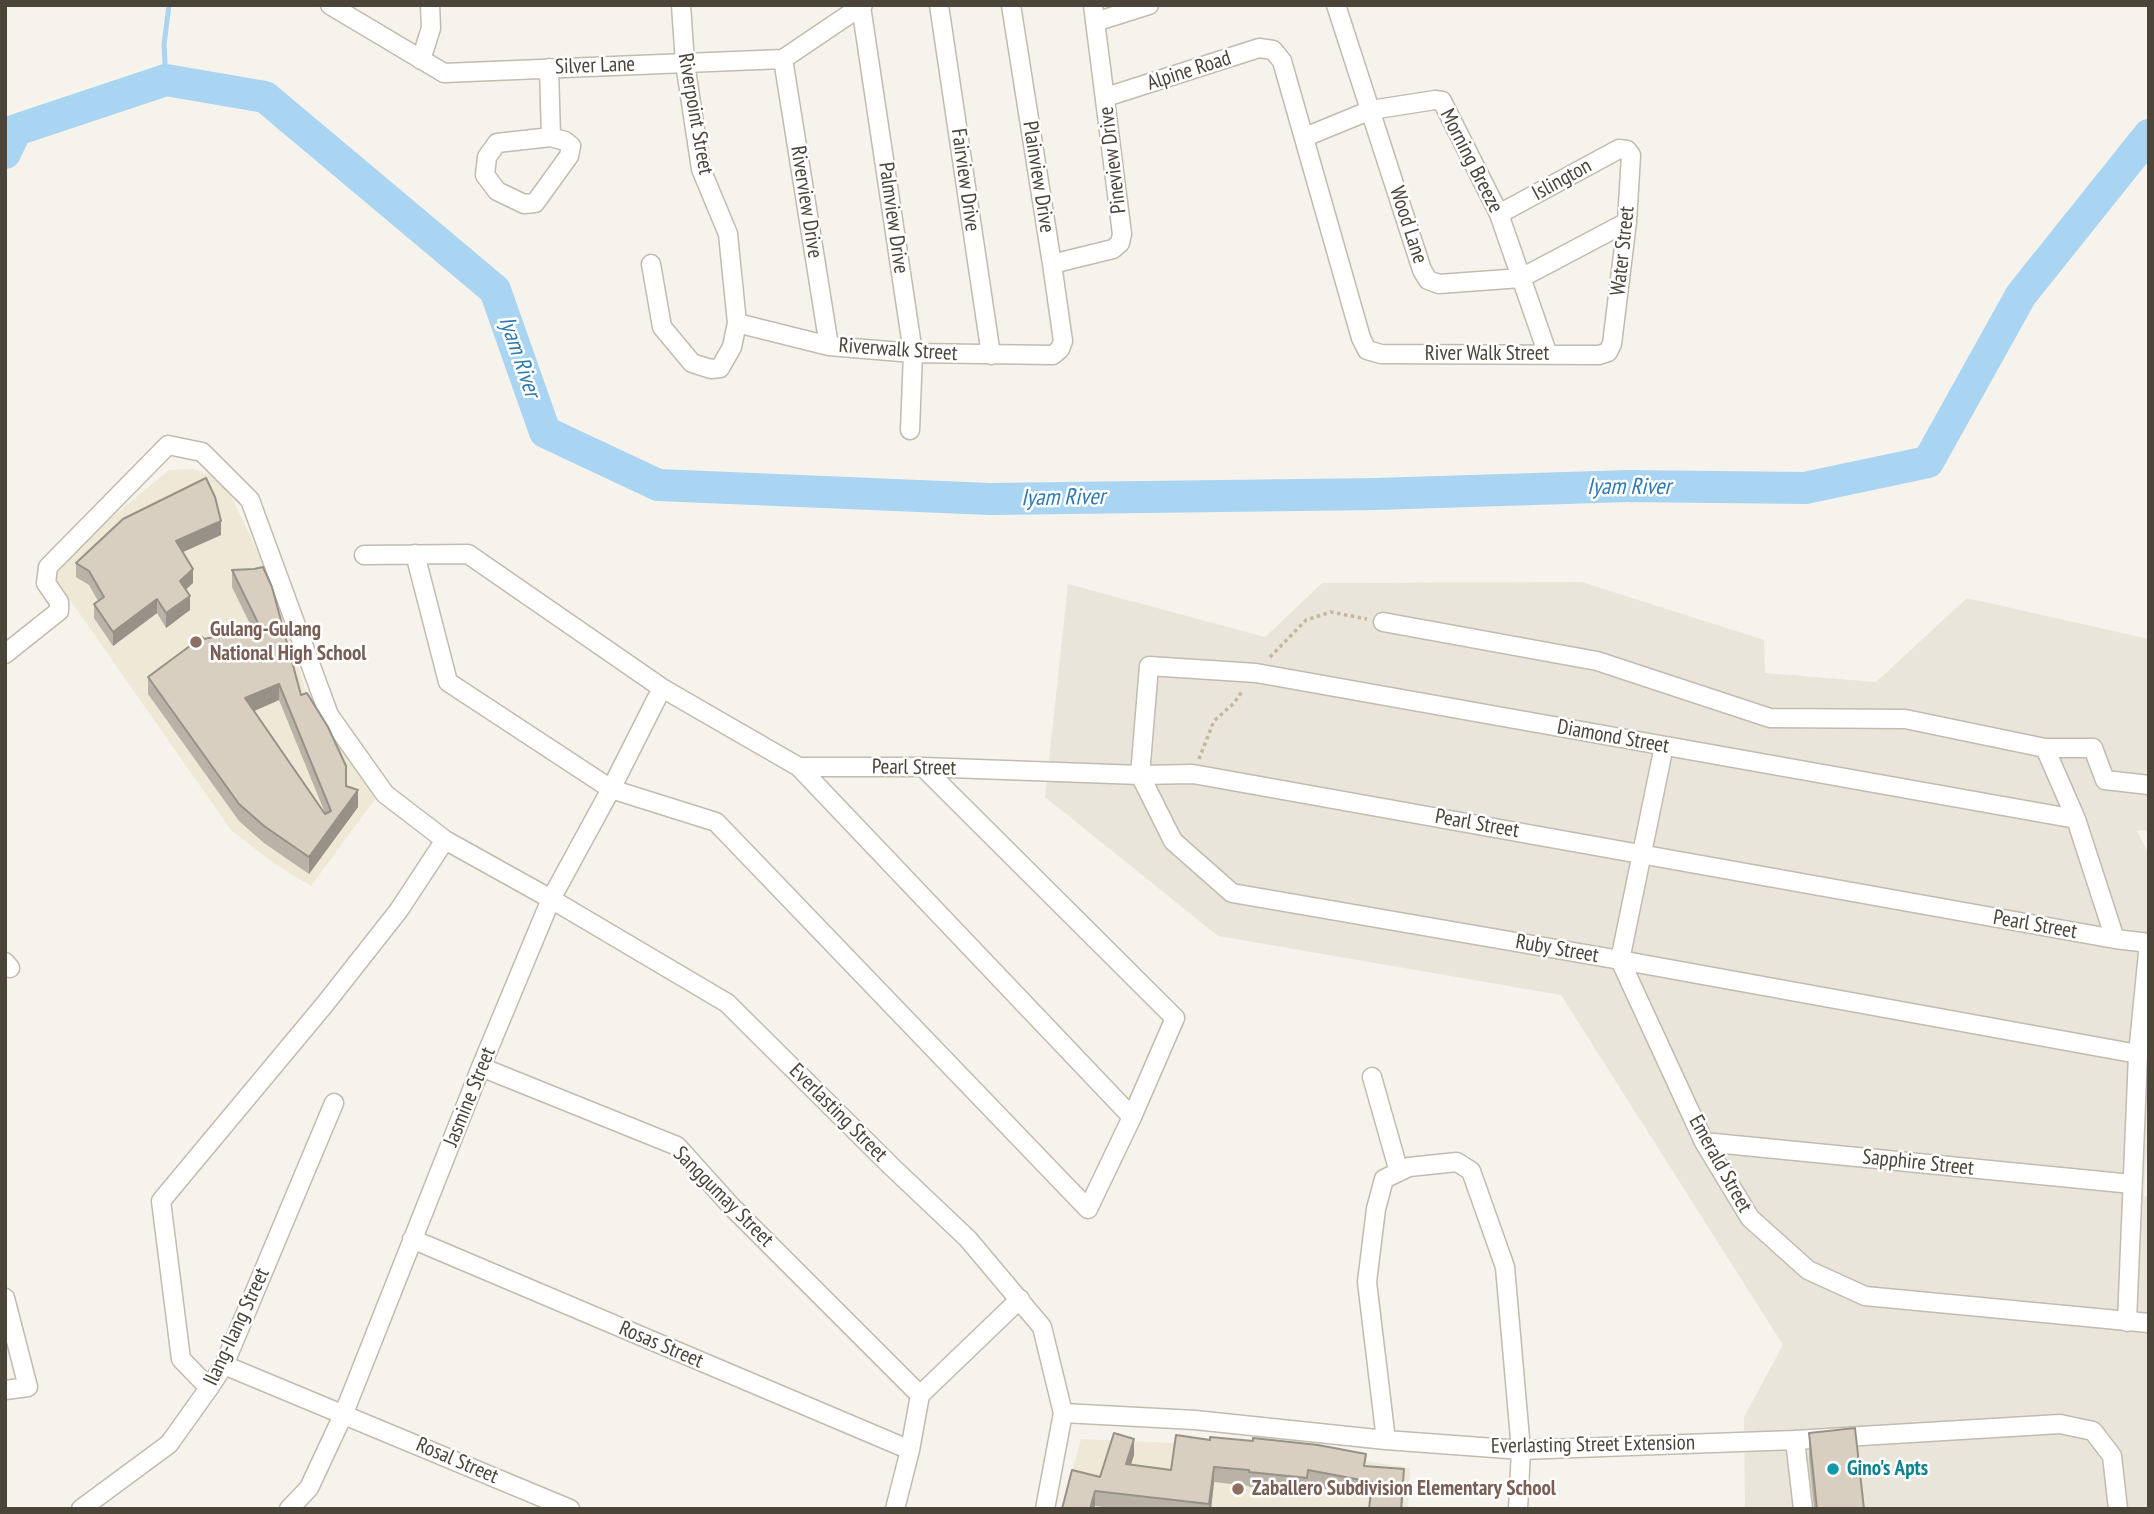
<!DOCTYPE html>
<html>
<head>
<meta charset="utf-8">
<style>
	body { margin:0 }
	#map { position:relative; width:2154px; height:1514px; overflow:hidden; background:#f6f3ec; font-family:"PT Sans Narrow",sans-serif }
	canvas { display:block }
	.frame { position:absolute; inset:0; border:7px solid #4b4439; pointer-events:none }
</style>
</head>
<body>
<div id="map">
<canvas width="2154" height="1514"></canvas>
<div class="frame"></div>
</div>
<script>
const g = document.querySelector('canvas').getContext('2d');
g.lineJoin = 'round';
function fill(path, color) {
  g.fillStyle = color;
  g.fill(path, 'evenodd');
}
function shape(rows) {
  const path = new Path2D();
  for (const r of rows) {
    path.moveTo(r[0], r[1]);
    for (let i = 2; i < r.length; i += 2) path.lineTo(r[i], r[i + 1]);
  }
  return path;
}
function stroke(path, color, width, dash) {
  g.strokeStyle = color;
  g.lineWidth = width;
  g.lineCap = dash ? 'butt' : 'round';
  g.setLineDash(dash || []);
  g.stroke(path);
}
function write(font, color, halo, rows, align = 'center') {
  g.font = font + ' "PT Sans Narrow",sans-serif';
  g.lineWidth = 5;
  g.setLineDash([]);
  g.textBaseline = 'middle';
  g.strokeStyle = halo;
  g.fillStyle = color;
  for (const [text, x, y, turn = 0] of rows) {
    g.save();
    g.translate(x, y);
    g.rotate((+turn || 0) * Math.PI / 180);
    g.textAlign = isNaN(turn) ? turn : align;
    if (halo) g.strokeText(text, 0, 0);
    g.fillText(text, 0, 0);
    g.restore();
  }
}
fill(shape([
	[1582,582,1764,640,1765,673,1876,682,1967,598,2149,639,2149,830,2137,831,2149,855,2149,1120,2144,1196,2149,1197,2149,1509,1745,1509,1744,1417,1783,1345,1561,995,1218,936,1045,797,1068,584,1265,637,1322,583]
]), '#eae5da');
fill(shape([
	[194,469,214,477,231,496,279,596,305,689,376,798,311,886,273,863,231,830,54,577,86,539,169,470],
	[1081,1439,1289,1448,1410,1468,1408,1509,1062,1509]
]), '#efe8d6');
stroke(shape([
	[166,80,164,45,169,5],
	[5,134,16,130]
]), '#a9d4f2', 5);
stroke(shape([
	[5,153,16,130,166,80,265,97,495,290,545,432,658,485,990,499,1376,494,1629,486,1805,488,1928,462,2021,295,2149,135]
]), '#a9d4f2', 32);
const minor = shape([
	[330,5,444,73,783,59,863,5],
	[939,5,991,355],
	[1336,5,1422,270,1428,280,1439,284,1521,278,1627,222],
	[861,6,913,353,910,430],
	[1095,22,1149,5],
	[783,59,829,346],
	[421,60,431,28,430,5],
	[549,68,551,137],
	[1106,97,1259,48,1273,50,1282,61,1361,338,1367,350,1381,354,1599,355,1608,352,1612,344,1627,222,1631,155,1627,150,1619,149,1499,214],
	[551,137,565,141,571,146,569,156,535,203,524,204,497,191,485,175,487,157,497,143,551,137],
	[1305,137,1371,110,1435,100,1442,101,1499,214,1548,355],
	[651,264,662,327,692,363,711,369,720,368,732,347,737,323,728,234,701,169,685,63,681,5],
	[1052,264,1113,249,1120,243,1122,234,1093,5],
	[737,323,829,346,913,353,1053,355,1060,349,1063,341,1052,264,1011,5],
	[415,554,448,682,611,789,716,822,1088,1209,1132,1117,1175,1018,923,767],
	[364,555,468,554,662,688,799,767,1132,1117],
	[1383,622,1597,661,1770,718,1905,719,2045,748,2076,819,2115,939],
	[5,654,59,611,59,602,46,583,48,567,168,445,202,452,250,500,329,715,385,794,445,840,551,899,727,1003,891,1166,968,1239,1042,1327,1063,1413,1045,1509],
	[1664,746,1620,960,1704,1142,1750,1218,1808,1270,1865,1296,2149,1323],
	[2045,748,2093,748,2105,780,2149,785],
	[799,767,923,767,1140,775,1193,774,2115,939,2149,943],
	[2076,819,1256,673,1149,666,1140,775,1173,841,1232,893,1620,960,2138,1054],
	[5,962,10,968],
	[481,1067,677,1146,731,1206,920,1395],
	[1372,1077,1399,1172],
	[1704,1142,2132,1184],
	[412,1239,910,1450],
	[5,1298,28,1387,5,1390],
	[2127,1322,2138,1054,2149,943],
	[224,1365,570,1509],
	[209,1388,181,1359,161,1201,325,1004,399,910,445,840],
	[1063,1413,1195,1420,1386,1440,1521,1450,1795,1440,2060,1424,2093,1431,2112,1456,2118,1509],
	[1386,1440,1367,1282,1376,1209,1384,1179,1409,1167,1457,1162,1471,1171,1505,1267,1521,1450,1518,1509],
	[1795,1440,1803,1509],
	[81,1509,169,1444,209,1388,224,1365,334,1103],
	[289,1509,309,1488,344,1413,481,1067,551,899,611,789,662,688],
	[895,1509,910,1450,920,1395,1020,1299]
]);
stroke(minor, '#c2bbae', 21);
stroke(shape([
	[1270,657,1306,620,1331,612,1367,619],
	[1199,759,1214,721,1234,703,1243,690]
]), '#c4b79f', 3.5, [3.5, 3.5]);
stroke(minor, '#fff', 18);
fill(shape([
	[221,535,183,552,193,583,186,589,190,610,166,628,157,613,113,646,94,618,94,604,98,601,89,585,76,577,76,563],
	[232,570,301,695,346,786,358,807,309,874,264,843,239,821,148,694,148,677,251,626,232,587],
	[279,700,325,813,254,711],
	[1809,1433,1864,1509,1814,1509,1809,1459],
	[1176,1435,1366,1466,1404,1485,1370,1497,1308,1486,1307,1493,1249,1487,1249,1486,1214,1482,1211,1509,1117,1509,1095,1506,1062,1509,1100,1477,1134,1455,1131,1465,1171,1470]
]), '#bab2a6');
fill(shape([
	[221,521,221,535,176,555,176,541],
	[193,569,193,583,180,595,180,581],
	[190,596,190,610,166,628,166,613],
	[157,599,157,613,113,646,113,632],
	[279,684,279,700,245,715,245,698],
	[358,790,358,807,309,874,309,857],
	[1134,1439,1134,1455,1126,1479,1126,1464],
	[1214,1467,1214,1482,1211,1509,1209,1509],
	[1404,1469,1404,1485,1402,1509,1401,1509],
	[1095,1491,1095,1506,1094,1509,1090,1509]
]), '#979187');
const building = shape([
	[206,478,215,497,221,521,176,541,193,569,180,581,190,596,166,613,157,599,113,632,94,604,104,597,89,571,76,563,123,519,206,478],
	[263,567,272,587,301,695,307,693,328,727,346,766,346,786,358,790,309,857,264,826,239,804,148,677,202,637,204,639,244,630,258,623,232,570,254,569,263,567],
	[279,684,331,811,325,814,245,698,279,684],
	[1855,1428,1864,1509,1817,1509,1809,1433,1855,1428],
	[1114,1433,1134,1439,1126,1464,1171,1470,1176,1435,1210,1440,1210,1437,1253,1441,1253,1438,1318,1445,1366,1454,1364,1466,1404,1469,1401,1509,1369,1509,1372,1482,1308,1470,1307,1478,1249,1472,1249,1470,1214,1467,1209,1504,1095,1491,1090,1509,1062,1509,1072,1470,1100,1477,1114,1433]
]);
fill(building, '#d8cfc1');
stroke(building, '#979187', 2);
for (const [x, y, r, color] of [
	[196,642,7,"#8d6e63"],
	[1833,1469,7,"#0f9aa8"],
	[1238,1489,7,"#8d6e63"]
]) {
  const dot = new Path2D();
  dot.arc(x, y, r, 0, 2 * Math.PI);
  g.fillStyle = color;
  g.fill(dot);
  stroke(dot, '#fff', 2.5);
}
write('21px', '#4b4439', '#fff', [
	["Silver Lane",595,66,-2],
	["Alpine Road",1189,71,-18],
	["Riverpoint Street",695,114,80],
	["Pineview Drive",1113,160,-97],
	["Morning Breeze",1471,161,63],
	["Plainview Drive",1038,177,81],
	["Fairview Drive",965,180,82],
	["Islington",1562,180,-29],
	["Riverview Drive",806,202,81],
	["Palmview Drive",893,218,82],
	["Wood Lane",1408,225,72],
	["Water Street",1623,251,-84],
	["Riverwalk Street",898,350,4],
	["River Walk Street",1487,354],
	["Diamond Street",1613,737,10],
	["Pearl Street",914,768,1],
	["Pearl Street",1477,824,10],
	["Pearl Street",2035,925,10],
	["Ruby Street",1557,949,10],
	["Jasmine Street",470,1097,-68],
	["Everlasting Street",838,1113,45],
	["Sapphire Street",1918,1163,6],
	["Emerald Street",1720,1164,61],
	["Sanggumay Street",723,1197,45],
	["Ilang-Ilang Street",237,1327,-65],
	["Rosas Street",661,1345,23],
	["Everlasting Street Extension",1593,1445,-1],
	["Rosal Street",457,1461,23]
]);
write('bold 21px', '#785e54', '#fff', [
	["Gulang-Gulang",210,630],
	["National High School",210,654],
	["Zaballero Subdivision Elementary School",1252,1489]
], 'left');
write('bold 21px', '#0d838f', '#fff', [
	["Gino's Apts",1847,1469]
], 'left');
write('italic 23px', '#2e7ab2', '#fff', [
	["Iyam River",519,357,71],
	["Iyam River",1629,487],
	["Iyam River",1063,498,-1]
]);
</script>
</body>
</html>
